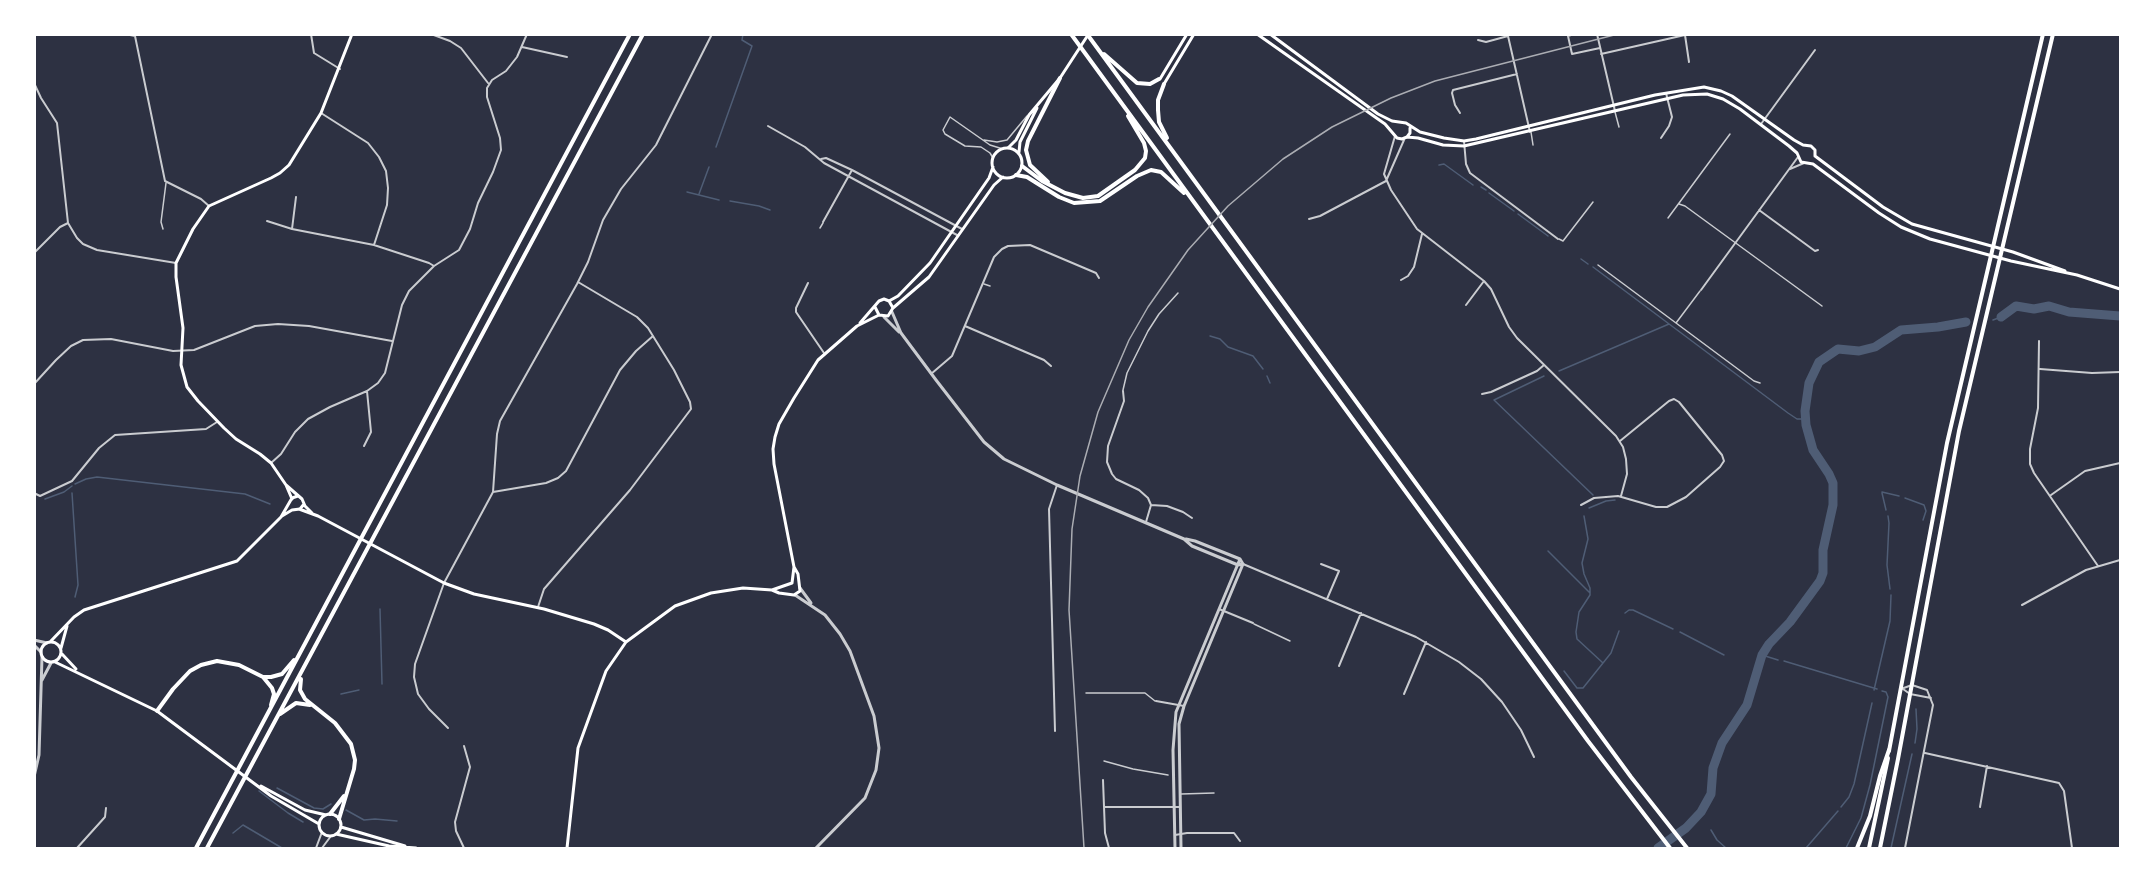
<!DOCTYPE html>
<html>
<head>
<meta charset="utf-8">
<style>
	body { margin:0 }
	#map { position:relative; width:2155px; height:883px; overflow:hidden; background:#2d3142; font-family:Lato,sans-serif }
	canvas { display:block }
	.frame { position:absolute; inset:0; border:36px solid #fff; pointer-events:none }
</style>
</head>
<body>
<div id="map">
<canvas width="2155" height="883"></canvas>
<div class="frame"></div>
</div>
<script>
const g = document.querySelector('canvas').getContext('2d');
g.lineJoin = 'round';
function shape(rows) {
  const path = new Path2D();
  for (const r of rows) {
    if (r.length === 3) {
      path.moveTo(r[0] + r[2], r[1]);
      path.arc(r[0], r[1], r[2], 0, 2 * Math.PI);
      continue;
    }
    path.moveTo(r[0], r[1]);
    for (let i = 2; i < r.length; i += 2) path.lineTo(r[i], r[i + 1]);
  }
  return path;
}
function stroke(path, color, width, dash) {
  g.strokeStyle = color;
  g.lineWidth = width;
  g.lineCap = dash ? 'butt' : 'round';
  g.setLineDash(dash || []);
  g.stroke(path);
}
stroke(shape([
	[716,147,752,46,742,40,743,34],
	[1439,165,1444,164,1473,185],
	[1481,187,1486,190],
	[687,192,719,200],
	[1489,193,1514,211],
	[699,194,709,167],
	[730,201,759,206,770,210],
	[1518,214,1548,236],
	[1581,259,1588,264],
	[1593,267,1788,413,1797,419,1805,419],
	[1993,320,2001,317],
	[1210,336,1220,339,1228,347,1253,356,1263,369],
	[1559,371,1669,324],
	[1267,376,1270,383],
	[1544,376,1494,400,1593,495],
	[75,484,86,479,97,477,245,494,270,504],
	[1882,492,1899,496],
	[72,493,78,585,75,597],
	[1882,493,1886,510],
	[1905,498,1924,505,1926,511,1923,520],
	[45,499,64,492,72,486],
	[34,501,34,502],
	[1589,508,1606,501,1615,500],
	[1584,516,1588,539,1582,563,1584,574,1590,588,1590,595,1579,612,1576,632,1577,639,1603,663],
	[1888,516,1889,523,1887,565,1890,589],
	[1548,551,1590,593],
	[380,609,382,684],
	[1625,613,1629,610,1633,610,1673,629],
	[1680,632,1724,655],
	[1762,655,1778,660],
	[1784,661,1877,689],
	[1755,668,1758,670],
	[1564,671,1577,688,1583,688,1611,653,1619,631],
	[1874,690,1890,621,1891,595],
	[341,694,359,690],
	[1915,743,1917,729,1916,709],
	[277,788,314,808,323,809,331,804],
	[259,791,288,813,303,822],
	[1841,807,1849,797,1854,784,1872,703],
	[346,810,364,820,375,819,397,821],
	[1711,830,1717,840,1726,848],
	[233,833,243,825,282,848],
	[1806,848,1838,811],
	[1846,848,1861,818,1870,785,1888,697,1886,692,1882,691],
	[1891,848,1912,754]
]), '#4f5d75', 1.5);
stroke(shape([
	[2001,317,2016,306,2034,309,2049,306,2069,312,2120,316],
	[1658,848,1686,828,1701,812,1711,794,1713,768,1722,743,1747,705,1762,655,1769,644,1790,622,1820,581,1823,573,1823,550,1833,505,1833,483,1829,474,1813,450,1806,425,1805,411,1809,383,1819,362,1838,349,1859,351,1875,347,1901,330,1938,327,1966,322]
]), '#4f5d75', 9);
stroke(shape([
	[1615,112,1619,127],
	[1531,132,1533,145],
	[984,140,997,142,1007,140,1027,116],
	[993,158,990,153,981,147,965,146,945,134,943,130,950,117,990,145,1003,149],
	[1679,204,1685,206,1822,306],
	[1668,218,1730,134],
	[820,228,823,223],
	[163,229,161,222,166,183],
	[1559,239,1563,241,1593,202],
	[1598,265,1754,381,1760,383],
	[984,284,990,286],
	[1676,323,1700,291],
	[1123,390,1127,373,1148,331,1159,314,1178,293],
	[1254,624,1290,641],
	[1086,693,1145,693,1155,701],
	[1181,794,1214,793]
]), '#caccd0', 1.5);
stroke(shape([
	[1104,761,1133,769,1168,775]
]), '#caccd0', 1.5);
stroke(shape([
	[125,34,135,36,165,181,201,199,209,206],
	[311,34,314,53,340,69],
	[431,34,450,41,461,48,488,83],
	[1574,34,1568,36,1572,54,1600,48],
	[1597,34,1615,111],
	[1478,40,1486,42,1508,36,1530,132],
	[522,47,567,57],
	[1601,54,1685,35,1689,62],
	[34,83,41,98,57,123,68,223,77,238,83,244,97,250,176,263],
	[321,113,368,143,379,157,386,171,388,188,387,205,374,245],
	[1460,113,1455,105,1452,93,1453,90,1517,74],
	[1761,124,1815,50],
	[768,126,805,147,824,163,957,235],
	[1395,136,1384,174,1391,190,1417,229,1484,281,1491,289,1509,327,1517,338,1616,436,1623,447,1626,459,1627,474,1621,496],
	[1661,138,1669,126,1672,117,1666,93],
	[1464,141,1466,164,1470,173,1558,239],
	[821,159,826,158,852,170,962,229],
	[1790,169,1804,163],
	[1386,181,1404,140],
	[1759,210,1815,251,1818,250],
	[1309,219,1320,216,1386,181],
	[267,221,292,229,374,245,429,263,434,266],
	[823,222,852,170],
	[292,229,296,197],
	[34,253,60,227,68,223],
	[1401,280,1408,276,1414,267,1422,234],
	[808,283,796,308,796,312,824,353],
	[1701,290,1798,157],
	[1466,305,1484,281],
	[965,326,1044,360,1051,366],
	[2039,341,2038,408,2030,449,2030,464,2034,473,2098,566],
	[2040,369,2092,373,2120,372],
	[931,374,952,356,994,257,1002,249,1008,246,1030,245,1096,273,1099,278],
	[34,384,56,360,71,346,83,340,111,339,173,351,194,350,255,326,278,324,309,326,392,341],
	[1123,391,1124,401,1108,446,1107,462,1112,474,1116,479,1139,490,1148,498,1151,505,1146,522],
	[1482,394,1491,392,1537,371,1544,365],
	[364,446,371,432,367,391],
	[271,463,281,454,295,432,308,419,330,407,367,391,378,383,385,373,402,305,409,291,434,266,459,250,470,229,478,203,493,172,501,150,500,138,487,97,487,88,492,80,506,71,517,57,527,34],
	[493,492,546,483,558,478,566,471,620,370,636,351,653,336],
	[34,493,40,496,72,481,99,448,115,435,206,429,217,422],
	[2051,495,2085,471,2120,463],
	[1151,505,1167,506,1183,512,1192,518],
	[1581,505,1594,498,1618,496,1656,507,1667,507,1686,497,1720,467,1724,461,1722,455,1679,402,1674,399,1669,401,1620,441],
	[1243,564,1416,637,1459,662,1481,679,1502,702,1521,730,1534,757],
	[1321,564,1339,571,1327,599],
	[2022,605,2086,570,2120,560],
	[538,607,544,589,630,490,691,409,690,402,674,370,648,328,637,317,578,282],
	[1219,609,1253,623],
	[1339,666,1361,613],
	[1901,689,1912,685,1927,690,1933,705,1905,848],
	[1903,689,1910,694,1931,698],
	[1404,694,1426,642],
	[1156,701,1184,706],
	[448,728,429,709,418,694,414,677,415,664,444,583,493,492,497,434,500,421,577,284,588,262,603,220,621,189,656,145,712,34],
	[1055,731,1049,509,1057,485],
	[464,746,470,767,455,822,456,831,464,848],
	[1925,753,2059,783,2064,791,2072,848],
	[1103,780,1105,833,1109,848],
	[1104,807,1180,807],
	[1980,807,1987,766],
	[1175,835,1187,833,1234,833,1240,841],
	[77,848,105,817,106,808],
	[316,848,322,832],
	[322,848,331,836]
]), '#caccd0', 2);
stroke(shape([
	[892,312,901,333,936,380,984,442,1004,459,1057,485,1184,539,1192,546,1238,565,1243,564],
	[884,317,899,332],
	[1186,539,1195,541,1240,559,1243,564],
	[800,588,811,603],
	[795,595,825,615,840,634,850,651,874,716,879,748,876,770,865,798,816,848],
	[34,640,47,643],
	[34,645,41,652],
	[42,680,51,663],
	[34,777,39,755,42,657],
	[1175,848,1173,750,1176,712,1240,559],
	[1181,848,1179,724,1184,706,1243,564]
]), '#caccd0', 3);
stroke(shape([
	[1257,34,1385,124,1397,138,1402,139,1407,137,1410,133,1410,128],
	[1270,34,1378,114,1392,121,1406,123,1420,132,1444,138,1464,141,1476,139,1655,95,1704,87,1721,91,1732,96,1794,140,1803,145,1811,146,1815,150,1815,156],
	[1160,79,1187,34],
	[1164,84,1194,34],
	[1407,137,1418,138,1443,145,1464,146,1683,95,1707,94,1723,99,1740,109,1789,146,1797,153,1801,162,1813,164,1879,213,1901,227,1930,239,2011,261,2077,275],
	[1008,148,1016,140,1029,115,1060,78,1088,35],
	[1007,163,15],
	[1019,152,1020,142,1037,108],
	[1815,156,1883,207,1912,224,2013,252,2065,271],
	[2077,275,2120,289],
	[889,301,898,296,930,263,989,178,993,167],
	[875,307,879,315,888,316,893,308,889,301],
	[893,308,929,277,994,185,1003,177],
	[860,323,879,301,884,299,889,301],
	[286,485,302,499,305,506,312,513],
	[292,499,286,485,271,463,260,454,236,439,224,428,198,401,187,387,181,365,183,328,176,277,176,263,193,229,209,206,271,178,280,173,289,165,321,113,352,34],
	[299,509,318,516,444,583,474,594,544,609,594,624,608,630,626,642],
	[282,516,292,510,300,509,304,504],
	[792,583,794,567],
	[772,590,792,583],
	[51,652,10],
	[50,642,74,617,84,610,237,561,281,517,292,498,298,496],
	[61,648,67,626],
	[62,654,76,669],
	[55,662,157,711,271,796,319,824],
	[261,786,305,810,326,815],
	[330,825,11],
	[341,827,405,846],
	[336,834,389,846,416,848],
	[567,848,578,748,606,671,626,642,675,606,711,593,743,588,772,590,779,593,794,595,800,591,798,574,794,567,774,464,773,449,775,437,779,424,794,398,818,360,857,326,879,315]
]), '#fff', 3);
stroke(shape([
	[1889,751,1947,443,2043,34],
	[1869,848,1888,758],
	[1880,848,1898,759,1959,431,2053,34]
]), '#fff', 4);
stroke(shape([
	[1071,34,1588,741,1670,848],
	[1087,34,1631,777,1687,848],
	[1104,54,1137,83,1150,84,1159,79],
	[1164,84,1158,100,1158,110,1159,122,1167,138],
	[1022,166,1042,181,1065,193,1083,198,1098,196,1135,170,1145,158,1146,151,1144,143,1128,116],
	[1016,175,1027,177,1059,197,1074,203,1100,201,1137,176,1151,170,1161,172,1184,193],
	[1048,182,1030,165,1026,150,1028,141,1060,78],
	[263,677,271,677,282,674,294,660],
	[301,679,300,690,305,699,335,723,351,744,355,760,354,769,339,819],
	[157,711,173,689,190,671,201,665,217,661,239,665,263,677,272,688,274,694,271,705],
	[280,714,296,703,310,705],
	[330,814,344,796],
	[196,848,630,34],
	[207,848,643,34],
	[1857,848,1870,816,1880,776,1889,750]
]), '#fff', 4);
stroke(shape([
	[1084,848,1069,610,1072,529,1080,476,1098,412,1129,340,1148,307,1188,250,1228,206,1283,159,1332,127,1391,98,1435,81,1618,34]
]), '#abadb3', 1.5);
</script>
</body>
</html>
